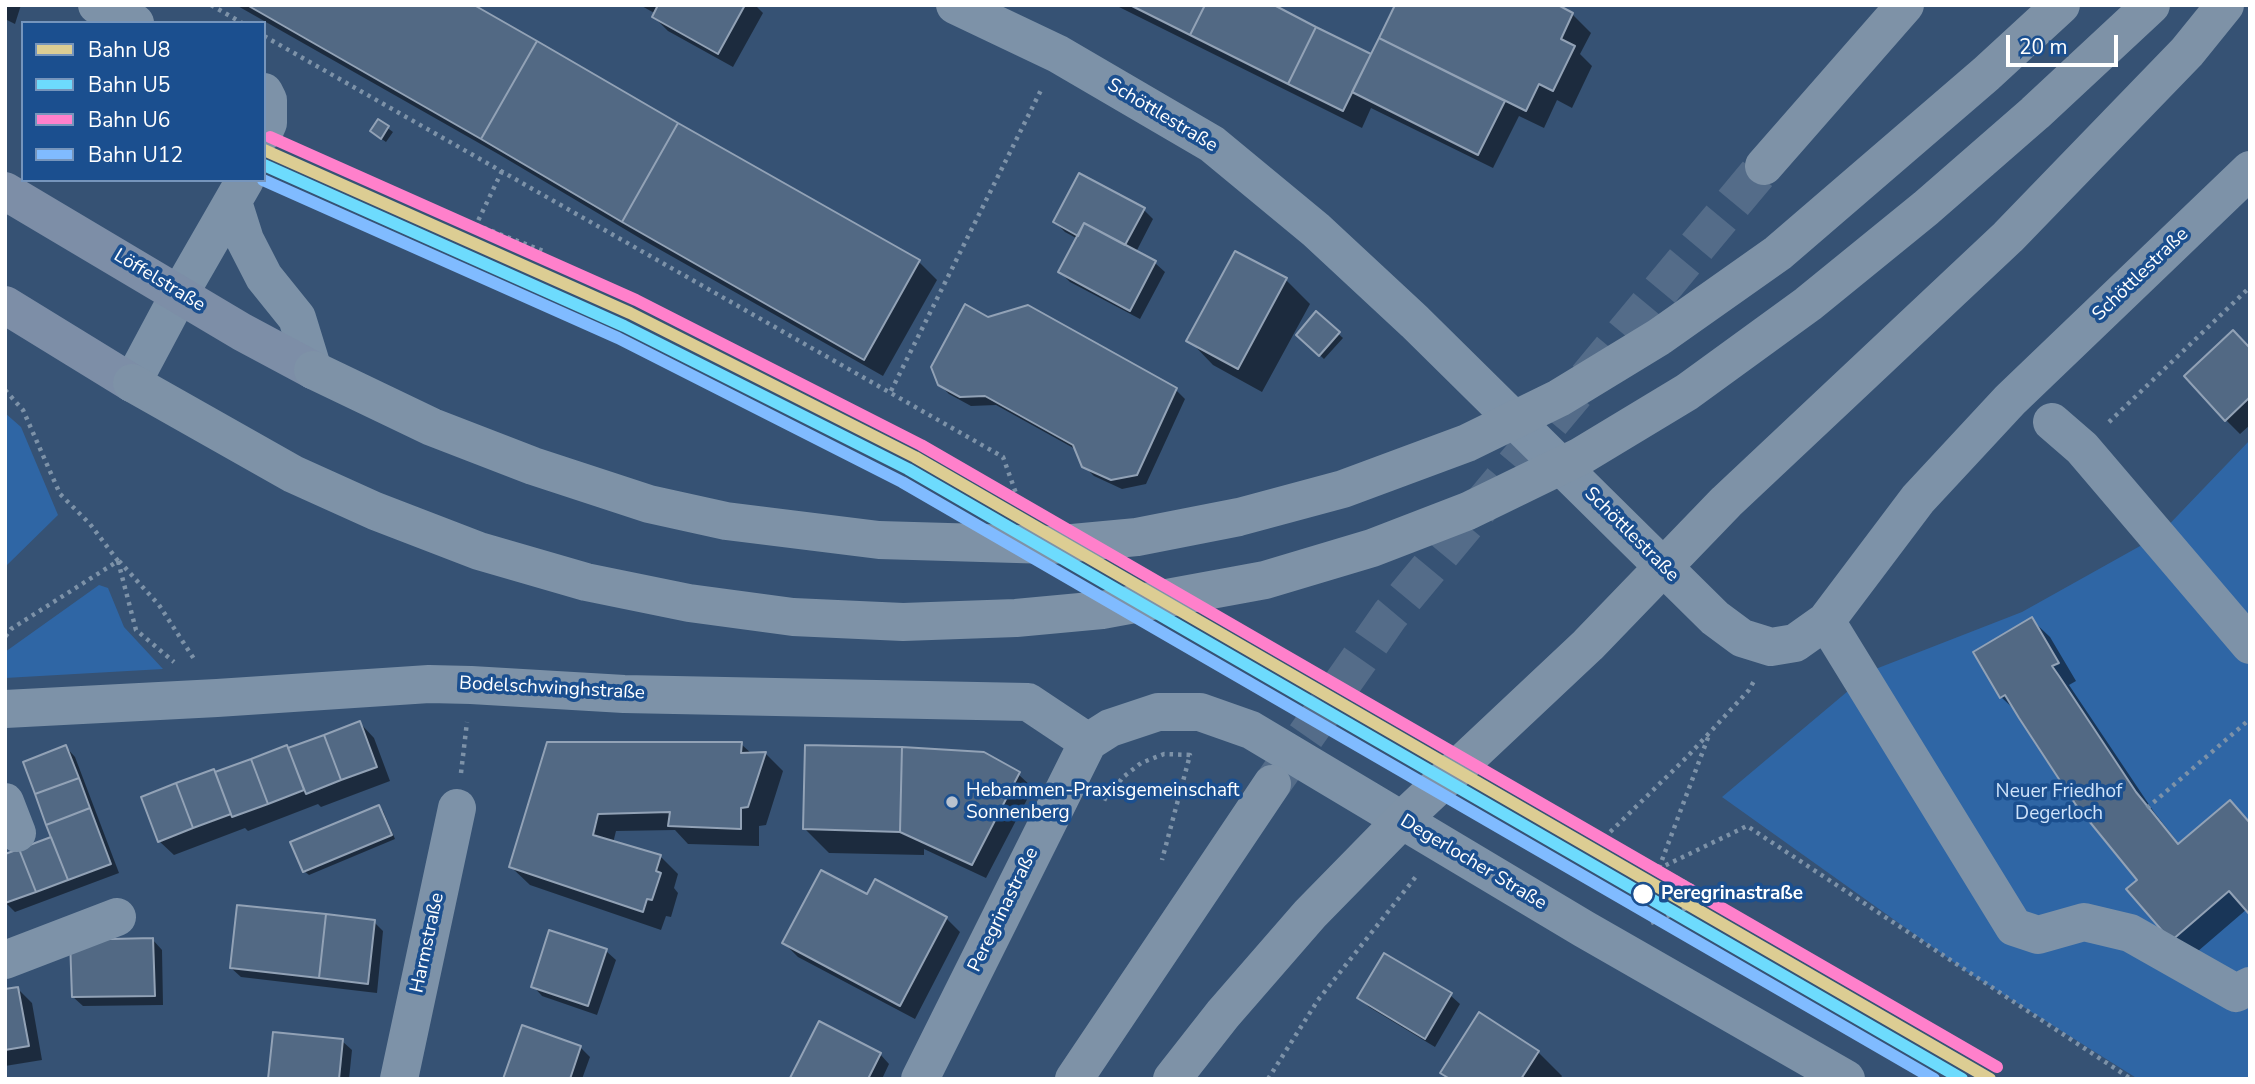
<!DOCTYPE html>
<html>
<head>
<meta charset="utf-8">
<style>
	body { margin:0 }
	#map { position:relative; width:2255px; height:1084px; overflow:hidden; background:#365274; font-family:"Nunito Sans",sans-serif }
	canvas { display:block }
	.frame { position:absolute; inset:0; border:7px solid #fff; pointer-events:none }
	.legend { position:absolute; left:21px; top:21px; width:245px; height:161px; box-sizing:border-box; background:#1b4f8f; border:2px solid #7695bc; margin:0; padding:9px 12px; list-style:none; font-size:21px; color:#fff }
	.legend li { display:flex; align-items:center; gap:14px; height:35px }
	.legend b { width:35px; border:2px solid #7695bc }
	.scale { position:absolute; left:2006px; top:35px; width:112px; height:32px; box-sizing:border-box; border:4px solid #fff; border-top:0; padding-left:9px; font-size:21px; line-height:24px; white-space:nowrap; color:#fff; -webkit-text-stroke:5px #1b4f8f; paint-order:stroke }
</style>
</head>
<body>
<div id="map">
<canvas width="2255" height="1084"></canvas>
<div class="frame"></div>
<ul class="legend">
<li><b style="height:9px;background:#dccd93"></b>Bahn U8</li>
<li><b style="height:9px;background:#6ddbfd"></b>Bahn U5</li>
<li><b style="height:9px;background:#ff80cb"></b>Bahn U6</li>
<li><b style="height:9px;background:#80bbff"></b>Bahn U12</li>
</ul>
<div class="scale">20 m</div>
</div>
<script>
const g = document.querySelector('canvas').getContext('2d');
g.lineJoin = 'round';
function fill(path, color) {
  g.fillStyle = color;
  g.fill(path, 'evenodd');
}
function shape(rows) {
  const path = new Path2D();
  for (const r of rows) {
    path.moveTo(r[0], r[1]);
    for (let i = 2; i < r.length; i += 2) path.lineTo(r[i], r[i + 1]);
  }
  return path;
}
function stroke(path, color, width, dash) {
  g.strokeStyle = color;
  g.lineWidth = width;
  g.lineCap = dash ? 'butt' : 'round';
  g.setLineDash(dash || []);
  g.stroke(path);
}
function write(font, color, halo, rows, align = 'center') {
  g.font = font + ' "Nunito Sans",sans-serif';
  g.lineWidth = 7;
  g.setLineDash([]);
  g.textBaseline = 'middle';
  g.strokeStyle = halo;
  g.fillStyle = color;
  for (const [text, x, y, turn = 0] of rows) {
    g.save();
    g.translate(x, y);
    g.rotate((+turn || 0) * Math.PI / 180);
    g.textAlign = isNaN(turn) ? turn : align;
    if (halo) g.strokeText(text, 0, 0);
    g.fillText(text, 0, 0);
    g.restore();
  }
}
fill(shape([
	[5,413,21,427,58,515,5,567],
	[2250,440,2250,1079,2138,1079,1966,971,1722,797,1873,670,2022,612,2158,536],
	[99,585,108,588,124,627,163,669,5,678,5,652]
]), '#2f66a5');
fill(shape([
	[5,5,21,5,15,24,5,19],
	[236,5,470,5,919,262,937,280,883,376,643,240,500,155],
	[640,5,755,5,763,13,733,67,668,31,654,17,656,14],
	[1115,5,1270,5,1371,57,1397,5,1554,5,1572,14,1591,33,1580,54,1592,66,1572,108,1557,100,1544,128,1519,116,1493,168,1371,108,1362,128],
	[378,121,393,132,386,142,376,135],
	[1144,210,1153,219,1136,252,1155,263,1165,272,1140,319,1070,282,1060,272,1078,239,1065,232,1055,222],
	[1286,280,1310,304,1262,392,1213,365,1189,340],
	[1316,314,1343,338,1324,359,1298,335],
	[988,319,1175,389,1185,399,1146,484,1122,489,1094,476,1084,466,1077,450,996,405,971,406,949,394,939,384],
	[2250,350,2250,425,2240,434,2226,420],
	[2031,619,2050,637,2076,681,2069,685,2154,812,2180,845,2230,803,2250,823,2250,912,2247,909,2190,958,2172,940,2139,881,2018,713,2001,697],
	[360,723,374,738,390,781,321,807,318,804,248,831,245,828,174,855,159,841,216,774,290,750],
	[548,744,741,744,752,754,765,753,783,771,766,825,759,826,759,846,688,844,675,830,616,831,613,843,660,856,678,874,674,888,678,893,671,917,666,916,661,930,530,885,511,867],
	[66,747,75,757,119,873,15,912,5,902,53,838],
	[1018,774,1033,788,986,878,924,849,924,855,829,853,805,829],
	[378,807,383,811,395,839,309,875,304,871],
	[868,896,946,918,960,932,915,1019,798,957,784,943],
	[374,922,383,931,377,993,241,977,231,968],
	[153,940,162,950,163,1005,83,1006,73,997],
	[606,951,616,960,597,1015,542,996,533,986],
	[18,989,32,1003,42,1060,5,1066,5,991],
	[1450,995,1460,1004,1435,1047,1369,1007,1359,998],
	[342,1041,352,1050,349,1079,270,1079],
	[580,1047,590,1057,582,1079,505,1079],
	[1538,1052,1562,1076,1560,1079,1449,1079,1443,1072],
	[880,1054,889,1064,882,1079,792,1077]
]), '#0007');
const building = shape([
	[247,5,474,5,537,41,481,139,247,5],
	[658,5,745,5,718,54,652,17,658,5],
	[1130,5,1205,5,1190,35,1130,5],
	[1205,5,1274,5,1316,27,1288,84,1190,35,1205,5],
	[1395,5,1558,5,1573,13,1561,39,1575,46,1553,91,1539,84,1526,111,1379,38,1395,5],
	[1316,27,1371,54,1343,111,1288,84,1316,27],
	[1379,38,1505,101,1478,155,1352,92,1379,38],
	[537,41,678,123,622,222,481,139,537,41],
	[378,119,389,126,381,139,370,131,378,119],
	[678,123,920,260,864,360,622,222,678,123],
	[1079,173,1145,208,1125,245,1084,223,1078,236,1053,222,1079,173],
	[1084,223,1156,261,1130,311,1058,272,1084,223],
	[1235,251,1287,278,1238,369,1186,341,1235,251],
	[965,304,988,317,1028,305,1177,388,1137,475,1111,480,1082,467,1073,445,985,396,960,397,938,385,931,367,965,304],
	[1316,311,1340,332,1319,356,1296,335,1316,311],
	[2233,330,2250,348,2250,397,2225,421,2184,376,2233,330],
	[2032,617,2059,663,2052,666,2059,676,2136,792,2178,844,2230,800,2250,823,2250,915,2229,891,2171,941,2126,889,2137,880,2076,805,2019,718,2005,695,2000,698,1973,652,2032,617],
	[360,721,377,767,341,780,324,735,360,721],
	[324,735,341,780,306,794,288,748,324,735],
	[547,742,742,742,741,753,766,752,748,807,741,808,741,829,668,826,670,812,598,814,593,835,661,855,656,871,661,873,652,900,647,899,643,912,509,867,547,742],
	[66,745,79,778,35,794,23,762,66,745],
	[287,745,304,790,268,804,251,759,287,745],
	[805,745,902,747,900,832,803,829,805,745],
	[902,747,984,752,1020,772,972,865,900,832,902,747],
	[251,759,268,804,232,817,215,772,251,759],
	[214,769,231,814,193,828,176,783,214,769],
	[79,778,90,808,46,825,35,794,79,778],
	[176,783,193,828,158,842,141,797,176,783],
	[379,805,392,835,303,872,290,842,379,805],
	[90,808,111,864,68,880,46,825,90,808],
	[51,837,68,880,36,892,19,849,51,837],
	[19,849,36,892,5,903,5,854,19,849],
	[821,870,867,894,875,879,947,917,900,1006,782,943,821,870],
	[237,905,326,914,319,978,230,968,237,905],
	[326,914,375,920,368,984,319,978,326,914],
	[549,930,607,949,588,1006,531,987,549,930],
	[153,938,155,996,72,997,70,940,153,938],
	[1384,953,1452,993,1425,1039,1357,998,1384,953],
	[18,987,29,1046,5,1050,5,989,18,987],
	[1479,1012,1539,1051,1521,1079,1450,1079,1440,1073,1479,1012],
	[819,1021,881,1053,868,1079,790,1078,819,1021],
	[522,1025,581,1046,570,1079,503,1079,522,1025],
	[273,1032,343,1039,339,1079,268,1079,273,1032]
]);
fill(building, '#526984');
stroke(building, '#92a2b6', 2);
stroke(shape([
	[1273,783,1390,615,1764,166]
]), '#546c89', 38, [38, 19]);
stroke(shape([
	[211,5,242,23],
	[264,36,1003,457,1018,499],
	[502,171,476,225,546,252],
	[5,390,23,410,60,494,90,524,118,561,11,629,5,637],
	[891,391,1042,88],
	[2109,422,2250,287],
	[935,453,1028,504],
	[118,561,136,630,174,662],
	[119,561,159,605,196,662],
	[1235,625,1433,740],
	[461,773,467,722],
	[1501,779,1604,838],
	[1104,798,1108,800,1122,778,1141,763,1164,754,1190,755,1162,860],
	[2147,808,2250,719],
	[1659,868,1709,735],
	[1658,869,1747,826,2131,1079],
	[1734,916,1727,912,1719,901,1604,838,1687,757,1749,690,1754,681],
	[1651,923,1710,898],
	[1268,1079,1318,1000,1418,874]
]), '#7d92a8', 4.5, [3.5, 5]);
stroke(shape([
	[97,5,135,23],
	[955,5,1058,54,1212,144,1316,230,1415,322,1715,618,1742,638,1771,647,1795,643,1826,621,1918,499,2010,400,2250,170],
	[264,92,268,100,268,123,264,132],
	[233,202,245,240,264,277,297,318,313,370],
	[132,383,180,293,245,180],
	[2052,422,2082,448,2250,645],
	[1826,621,2014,927,2038,935,2084,922,2130,933,2236,993,2250,986],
	[5,709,217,698,429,684,471,685,624,694,1028,702,1088,742],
	[1088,742,1110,728,1158,712,1200,712,1251,730,1584,929,1846,1079],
	[5,802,17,833],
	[5,960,117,917],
	[399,1079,457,808],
	[920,1079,1088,742]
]), '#7d92a8', 38);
stroke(shape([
	[5,191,242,332,313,370],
	[5,305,132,383]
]), '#7d8ea7', 38);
stroke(shape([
	[1764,166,1905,5],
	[313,370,432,427,533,466,649,504,726,521,879,540,1051,545,1137,537,1239,517,1343,489,1467,443,1559,398,1659,337,1778,253,1986,74,2061,5],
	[132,383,293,474,375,511,479,551,586,582,689,603,793,617,903,622,1016,618,1102,610,1265,580,1372,548,1468,511,1581,456,1687,392,1808,304,1926,208,2035,113,2151,5],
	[1074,1079,1272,784],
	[1172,1079,1223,1014,1310,914,1406,816,1588,645,1726,502,2008,237,2187,52,2225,5]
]), '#7e92a7', 38);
stroke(shape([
	[264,150,630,313,915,457,1990,1079]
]), '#dccd93', 12);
stroke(shape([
	[264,165,624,326,908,469,1962,1079]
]), '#6ddbfd', 12);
stroke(shape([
	[270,137,636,300,921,445,1997,1067]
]), '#ff80cb', 12);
stroke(shape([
	[263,180,618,338,902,482,1934,1079]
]), '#80bbff', 12);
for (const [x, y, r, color] of [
	[952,802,7,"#b9c2ce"],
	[1643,894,11,"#fff"]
]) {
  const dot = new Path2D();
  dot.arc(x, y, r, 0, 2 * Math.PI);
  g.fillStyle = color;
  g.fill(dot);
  stroke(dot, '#1b4f8f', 2.5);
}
write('19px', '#fff', '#1b4f8f', [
	["Schöttlestraße",1162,116,31],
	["Schöttlestraße",2141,275,-44],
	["Löffelstraße",159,281,31],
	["Schöttlestraße",1631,535,45],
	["Bodelschwinghstraße",552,689,3],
	["Degerlocher Straße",1473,863,31],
	["Peregrinastraße",1004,910,-64],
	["Harmstraße",428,943,-78]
]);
write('19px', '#fff', '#1b4f8f', [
	["Hebammen-Praxisgemeinschaft",966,791],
	["Sonnenberg",966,813]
], 'left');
write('19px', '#cfe3fa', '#1b4f8f', [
	["Neuer Friedhof",2059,792],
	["Degerloch",2059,814]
]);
write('bold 19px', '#fff', '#1b4f8f', [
	["Peregrinastraße",1661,894]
], 'left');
</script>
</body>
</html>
